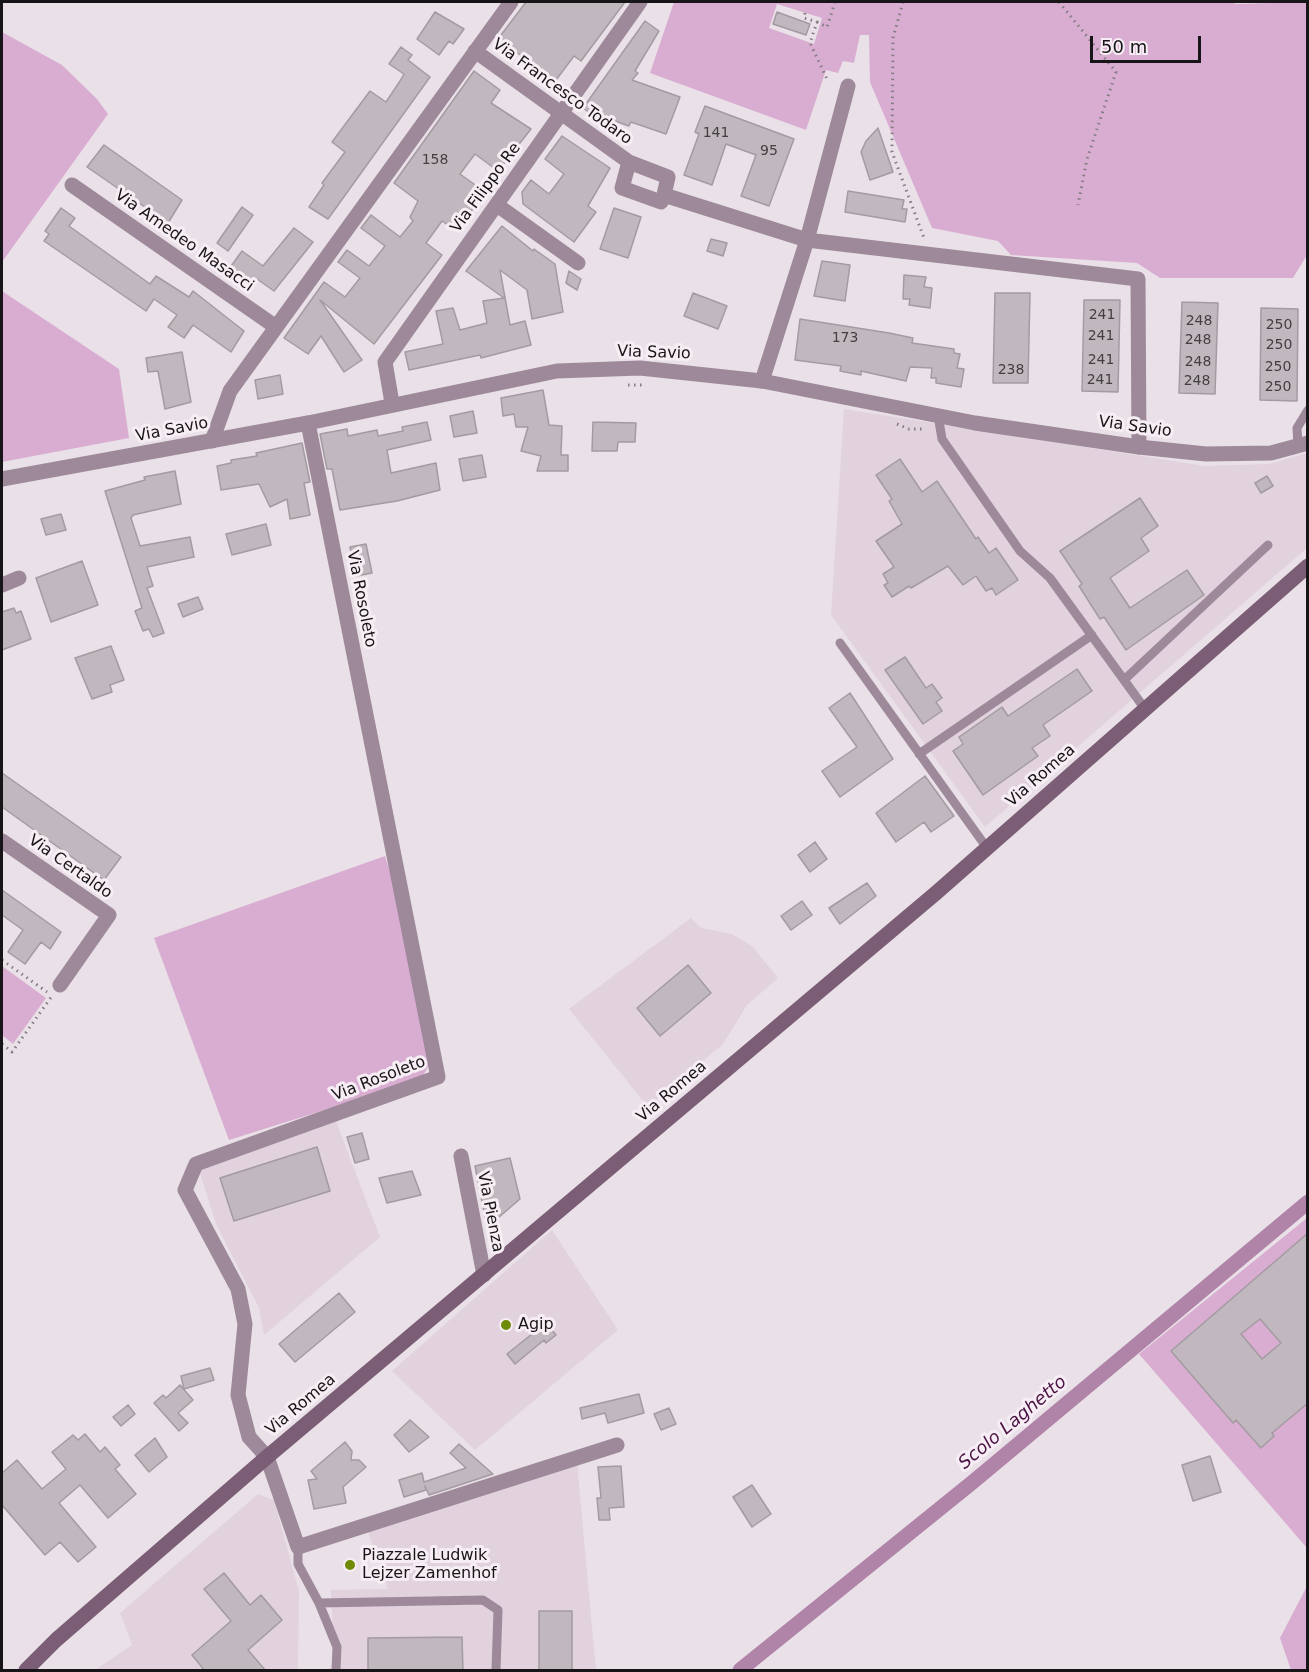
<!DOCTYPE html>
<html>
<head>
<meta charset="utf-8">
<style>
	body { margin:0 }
	#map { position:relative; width:1309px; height:1672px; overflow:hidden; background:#eae1e8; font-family:"DejaVu Sans",sans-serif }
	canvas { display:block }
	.frame { position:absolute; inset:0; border:3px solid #181518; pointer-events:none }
	.scale { position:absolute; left:1090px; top:36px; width:111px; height:27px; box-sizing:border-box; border:3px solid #181518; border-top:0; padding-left:8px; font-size:18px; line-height:21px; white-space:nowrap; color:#181518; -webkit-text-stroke:4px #f7eef5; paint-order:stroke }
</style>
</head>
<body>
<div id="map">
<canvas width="1309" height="1672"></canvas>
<div class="frame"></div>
<div class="scale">50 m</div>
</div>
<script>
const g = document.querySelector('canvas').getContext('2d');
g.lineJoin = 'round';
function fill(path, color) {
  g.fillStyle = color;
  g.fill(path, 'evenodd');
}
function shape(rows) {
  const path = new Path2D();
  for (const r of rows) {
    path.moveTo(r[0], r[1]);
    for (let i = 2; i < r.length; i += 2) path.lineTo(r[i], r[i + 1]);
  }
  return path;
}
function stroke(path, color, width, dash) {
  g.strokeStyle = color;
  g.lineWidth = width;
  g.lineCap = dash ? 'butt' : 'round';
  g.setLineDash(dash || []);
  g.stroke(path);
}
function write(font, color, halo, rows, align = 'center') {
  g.font = font + ' "DejaVu Sans",sans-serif';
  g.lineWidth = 6;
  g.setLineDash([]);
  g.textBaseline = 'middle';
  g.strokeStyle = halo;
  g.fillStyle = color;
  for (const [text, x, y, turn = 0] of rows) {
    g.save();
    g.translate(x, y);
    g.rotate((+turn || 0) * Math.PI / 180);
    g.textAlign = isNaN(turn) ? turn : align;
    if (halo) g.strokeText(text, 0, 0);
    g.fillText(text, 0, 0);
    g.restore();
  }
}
fill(shape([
	[844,409,1205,466,1269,464,1307,453,1307,548,985,827,831,615],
	[691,918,701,928,732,934,753,947,778,978,747,1005,723,1044,648,1107,569,1009],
	[336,1121,380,1237,264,1335,259,1308,216,1224,199,1170],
	[552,1230,618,1330,475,1450,392,1371],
	[577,1462,596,1670,324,1670,334,1667,331,1590,388,1589,368,1532],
	[258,1494,274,1500,299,1591,298,1670,95,1670,132,1645,120,1613]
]), '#e1d2de');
fill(shape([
	[674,2,1231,2,1236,4,1307,2,1307,255,1293,278,1160,278,1137,263,1011,255,998,241,932,228,870,82,869,35,860,35,854,63,843,61,838,73,826,70,806,130,650,73],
	[777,4,822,18,814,44,769,28],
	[2,32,62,65,97,99,108,114,2,262],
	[2,291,119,369,129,438,2,462],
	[385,856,407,927,430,1064,420,1080,229,1140,154,938],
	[2,966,46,998,13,1044,2,1035],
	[1307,1218,1307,1548,1139,1354],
	[1307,1586,1307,1670,1291,1670,1280,1638]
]), '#d9add1');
stroke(shape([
	[740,1670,974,1481,1308,1202]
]), '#b084a8', 15);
const building = shape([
	[526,2,625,2,581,61,574,56,550,88,525,69,530,62,498,39,526,2],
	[435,12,464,29,453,44,449,41,439,55,417,39,435,12],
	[777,12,810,24,806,35,773,24,777,12],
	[645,21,659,31,635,71,638,73,632,80,680,97,666,134,631,122,629,126,604,117,601,121,583,108,645,21],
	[401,47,412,55,408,60,430,77,328,219,309,207,324,185,322,183,345,152,332,142,370,91,386,102,400,81,404,74,389,64,401,47],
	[474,71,500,90,491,103,531,129,498,171,475,154,460,174,485,192,457,231,442,221,426,243,442,255,374,344,320,300,362,360,344,372,321,336,308,354,284,338,324,282,345,297,360,278,338,262,347,250,369,266,385,246,361,228,371,215,400,237,413,221,410,217,418,201,394,183,474,71],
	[705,106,794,139,769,206,741,196,756,155,726,144,712,185,684,175,699,134,695,132,705,106],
	[878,128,893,172,870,180,861,152,866,141,878,128],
	[562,136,610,168,588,206,596,212,574,242,523,204,522,192,531,180,549,194,564,174,545,159,562,136],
	[104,145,182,200,168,223,87,167,104,145],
	[848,191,904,200,902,209,907,209,905,222,845,212,848,191],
	[242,207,253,215,228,251,217,243,242,207],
	[61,208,75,218,69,226,150,284,156,276,189,297,193,291,244,331,231,352,193,325,184,338,168,327,177,315,154,299,146,311,44,241,49,234,45,231,61,208],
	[614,208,641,217,628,258,600,249,614,208],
	[502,226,533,251,534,249,555,264,563,312,532,319,527,290,500,270,510,325,525,321,531,345,481,358,480,355,409,370,405,352,443,344,436,311,453,308,460,330,487,323,483,301,504,298,466,271,502,226],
	[294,228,313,242,274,291,257,279,253,286,229,269,242,251,263,266,294,228],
	[711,239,727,243,723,256,707,251,711,239],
	[822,261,850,265,845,301,814,296,822,261],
	[569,271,581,279,577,290,566,283,569,271],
	[904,275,926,277,924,287,932,288,930,308,909,305,910,299,903,299,904,275],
	[693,293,727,306,718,329,684,316,693,293],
	[995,293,1030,293,1028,383,993,383,995,293],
	[1084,300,1120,300,1118,392,1082,391,1084,300],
	[1182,302,1218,303,1215,394,1179,393,1182,302],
	[1261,308,1298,309,1297,401,1260,400,1261,308],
	[800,319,889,333,913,338,912,343,954,349,954,353,960,354,957,368,964,369,961,387,936,383,936,378,931,378,932,368,910,367,906,381,861,371,861,375,840,371,841,366,795,360,800,319],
	[182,352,191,402,165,409,158,371,148,372,146,358,182,352],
	[280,375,283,394,258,399,255,380,280,375],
	[543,390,549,425,562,426,561,455,568,455,568,471,537,471,541,456,521,451,528,427,516,427,514,414,503,416,501,398,543,390],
	[473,411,477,433,454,437,450,416,473,411],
	[427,422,431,440,387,450,391,473,436,463,440,490,397,501,340,510,332,469,327,469,320,434,347,429,348,436,377,430,378,436,403,431,402,427,427,422],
	[593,422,636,423,635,442,618,442,617,451,592,451,593,422],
	[302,443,310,482,304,483,310,515,290,519,287,499,270,507,259,484,221,490,217,466,231,463,231,460,257,456,256,453,302,443],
	[482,455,486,477,463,481,459,459,482,455],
	[900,459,922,492,937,481,976,539,978,537,989,553,996,548,1018,580,996,595,992,588,986,591,976,576,963,585,948,566,911,588,909,586,892,597,884,585,888,583,883,574,894,567,876,541,902,524,889,501,892,499,876,475,900,459],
	[175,471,181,504,133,515,131,518,140,546,190,537,194,557,147,567,153,586,147,588,164,633,153,637,149,629,143,631,135,611,142,608,105,491,145,480,144,477,175,471],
	[1267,476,1273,486,1261,493,1255,483,1267,476],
	[1140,498,1158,526,1141,538,1149,551,1110,578,1130,608,1187,570,1204,595,1126,650,1104,617,1100,619,1079,586,1082,584,1060,551,1140,498],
	[61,514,66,530,46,535,41,519,61,514],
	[266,524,271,545,232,555,226,534,266,524],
	[366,544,372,573,356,576,350,547,366,544],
	[82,561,98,605,51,622,36,578,82,561],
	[198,597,203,609,183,617,178,604,198,597],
	[14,608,16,613,21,611,31,639,2,650,2,612,14,608],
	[111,646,124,680,110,685,112,692,92,699,75,658,111,646],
	[905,657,926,688,932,684,942,698,936,702,942,711,923,724,885,670,905,657],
	[1077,669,1092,691,1043,725,1050,736,1032,748,1038,756,983,795,953,751,963,744,959,737,1002,707,1008,716,1077,669],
	[850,693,893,759,840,797,822,771,857,747,829,708,850,693],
	[2,773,121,857,104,880,2,807,2,773],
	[925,776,954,816,931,832,924,822,896,842,876,813,925,776],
	[815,842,827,859,810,872,798,855,815,842],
	[867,883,876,896,840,924,829,908,867,883],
	[2,890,61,932,50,949,41,942,25,964,8,952,23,930,2,915,2,890],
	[802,901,812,915,791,930,781,916,802,901],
	[688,965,711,993,660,1036,637,1008,688,965],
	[362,1133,369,1159,355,1163,347,1137,362,1133],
	[317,1147,330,1191,234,1221,220,1178,317,1147],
	[510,1158,520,1199,491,1224,485,1217,475,1166,510,1158],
	[412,1171,421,1195,387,1203,379,1178,412,1171],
	[1308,1233,1308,1403,1272,1433,1274,1436,1261,1448,1236,1420,1233,1423,1171,1351,1308,1233],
	[1260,1319,1281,1343,1262,1359,1241,1334,1260,1319],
	[339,1293,355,1312,295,1362,279,1344,339,1293],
	[543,1319,556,1335,546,1343,544,1340,515,1364,507,1354,537,1330,533,1327,543,1319],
	[210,1368,214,1380,184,1389,181,1376,210,1368],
	[180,1385,193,1400,178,1413,188,1423,179,1431,154,1403,163,1395,166,1398,180,1385],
	[639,1394,644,1413,608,1423,605,1413,582,1419,580,1408,639,1394],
	[128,1405,135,1414,121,1426,113,1417,128,1405],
	[669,1408,676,1424,661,1430,654,1414,669,1408],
	[410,1420,429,1437,409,1452,394,1435,410,1420],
	[85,1434,100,1452,105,1447,120,1465,115,1469,136,1494,108,1518,80,1485,59,1503,96,1547,78,1562,60,1542,45,1555,2,1505,2,1473,17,1460,42,1489,66,1469,52,1452,73,1435,78,1440,85,1434],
	[155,1438,167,1457,149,1472,135,1455,155,1438],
	[345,1442,352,1451,351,1460,359,1460,366,1467,343,1487,346,1503,314,1509,308,1480,317,1479,311,1471,345,1442],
	[459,1444,493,1474,429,1495,425,1486,426,1490,404,1497,399,1480,422,1473,424,1482,466,1468,450,1453,459,1444],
	[1210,1456,1221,1492,1193,1501,1182,1465,1210,1456],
	[621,1466,624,1507,609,1508,610,1520,599,1520,597,1498,601,1498,598,1467,621,1466],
	[752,1485,771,1514,752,1527,733,1497,752,1485],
	[224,1573,250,1605,261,1595,282,1620,248,1650,266,1671,205,1671,192,1655,231,1621,204,1589,224,1573],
	[539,1611,572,1611,572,1671,539,1671,539,1611],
	[462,1637,463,1671,368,1671,368,1638,462,1637]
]);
fill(building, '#c0b8be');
stroke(building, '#a39ba1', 1.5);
stroke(shape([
	[903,2,893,38,892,152,924,238],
	[1059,2,1116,72,1087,159,1078,205],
	[805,13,804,18,817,22,810,43,827,79],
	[817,22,827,27,835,2],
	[628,385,645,385],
	[897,424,909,429,925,429],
	[2,960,47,992],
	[2,1044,12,1052,52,996]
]), '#837d82', 3, [1.5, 4.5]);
stroke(shape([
	[938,415,942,439,1020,551,1050,578,1145,709],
	[1298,446,1297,428,1308,410],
	[840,643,987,848],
	[1124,680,1268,545],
	[919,754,1092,635],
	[298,1547,298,1564,319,1603,337,1647,336,1670],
	[319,1603,483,1600,498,1610,496,1670]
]), '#9d8999', 9);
stroke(shape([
	[475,51,629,162],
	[72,185,276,327],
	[664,195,661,202,622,188,629,162,668,177,664,195,807,240,1138,279,1139,447],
	[497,205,578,263],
	[762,381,807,240,848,86],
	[392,403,385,362,640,2],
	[308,423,438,1077,196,1164,185,1190,238,1289,245,1324,238,1395,249,1437,267,1457,298,1547,617,1445],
	[212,441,230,391,511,2],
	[2,585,19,578],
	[2,841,109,915,60,985],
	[461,1156,484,1275]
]), '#9d8999', 15);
stroke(shape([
	[2,479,308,423,557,371,640,368,762,381,975,423,1139,447,1206,454,1271,453,1308,443]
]), '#9d8999', 15);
stroke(shape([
	[26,1670,56,1640,267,1457,936,893,1308,566]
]), '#7b5e75', 15);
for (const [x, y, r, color] of [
	[506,1325,6,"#6f8b04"],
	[350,1565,6,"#6f8b04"]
]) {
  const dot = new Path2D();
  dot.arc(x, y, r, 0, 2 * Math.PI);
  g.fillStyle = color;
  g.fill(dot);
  stroke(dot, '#f7eef5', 2);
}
write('14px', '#423e42', null, [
	["141",716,133],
	["95",769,151],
	["158",435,160],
	["241",1102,315],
	["248",1199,321],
	["250",1279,325],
	["241",1101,336],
	["173",845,338],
	["248",1198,340],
	["250",1279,345],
	["241",1101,360],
	["248",1198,362],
	["250",1278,367],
	["238",1011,370],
	["241",1100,380],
	["248",1197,381],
	["250",1278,387]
]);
write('16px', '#181518', '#f7eef5', [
	["Via Francesco Todaro",562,92,36],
	["Via Filippo Re",486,188,-54],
	["Via Amedeo Masacci",184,241,35],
	["Via Savio",654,353,2],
	["Via Savio",1135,427,8],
	["Via Savio",172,430,-11],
	["Via Rosoleto",361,599,79],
	["Via Romea",1041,776,-41],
	["Via Certaldo",70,867,35],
	["Via Rosoleto",379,1079,-21],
	["Via Romea",672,1092,-40],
	["Via Pienza",490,1212,79],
	["Via Romea",301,1405,-40]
]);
write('16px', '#181518', '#f7eef5', [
	["Agip",518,1325],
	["Piazzale Ludwik",362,1556],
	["Lejzer Zamenhof",362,1574]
], 'left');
write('italic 18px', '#4a1344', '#f7eef5', [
	["Scolo Laghetto",1013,1423,-40]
]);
</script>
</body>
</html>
